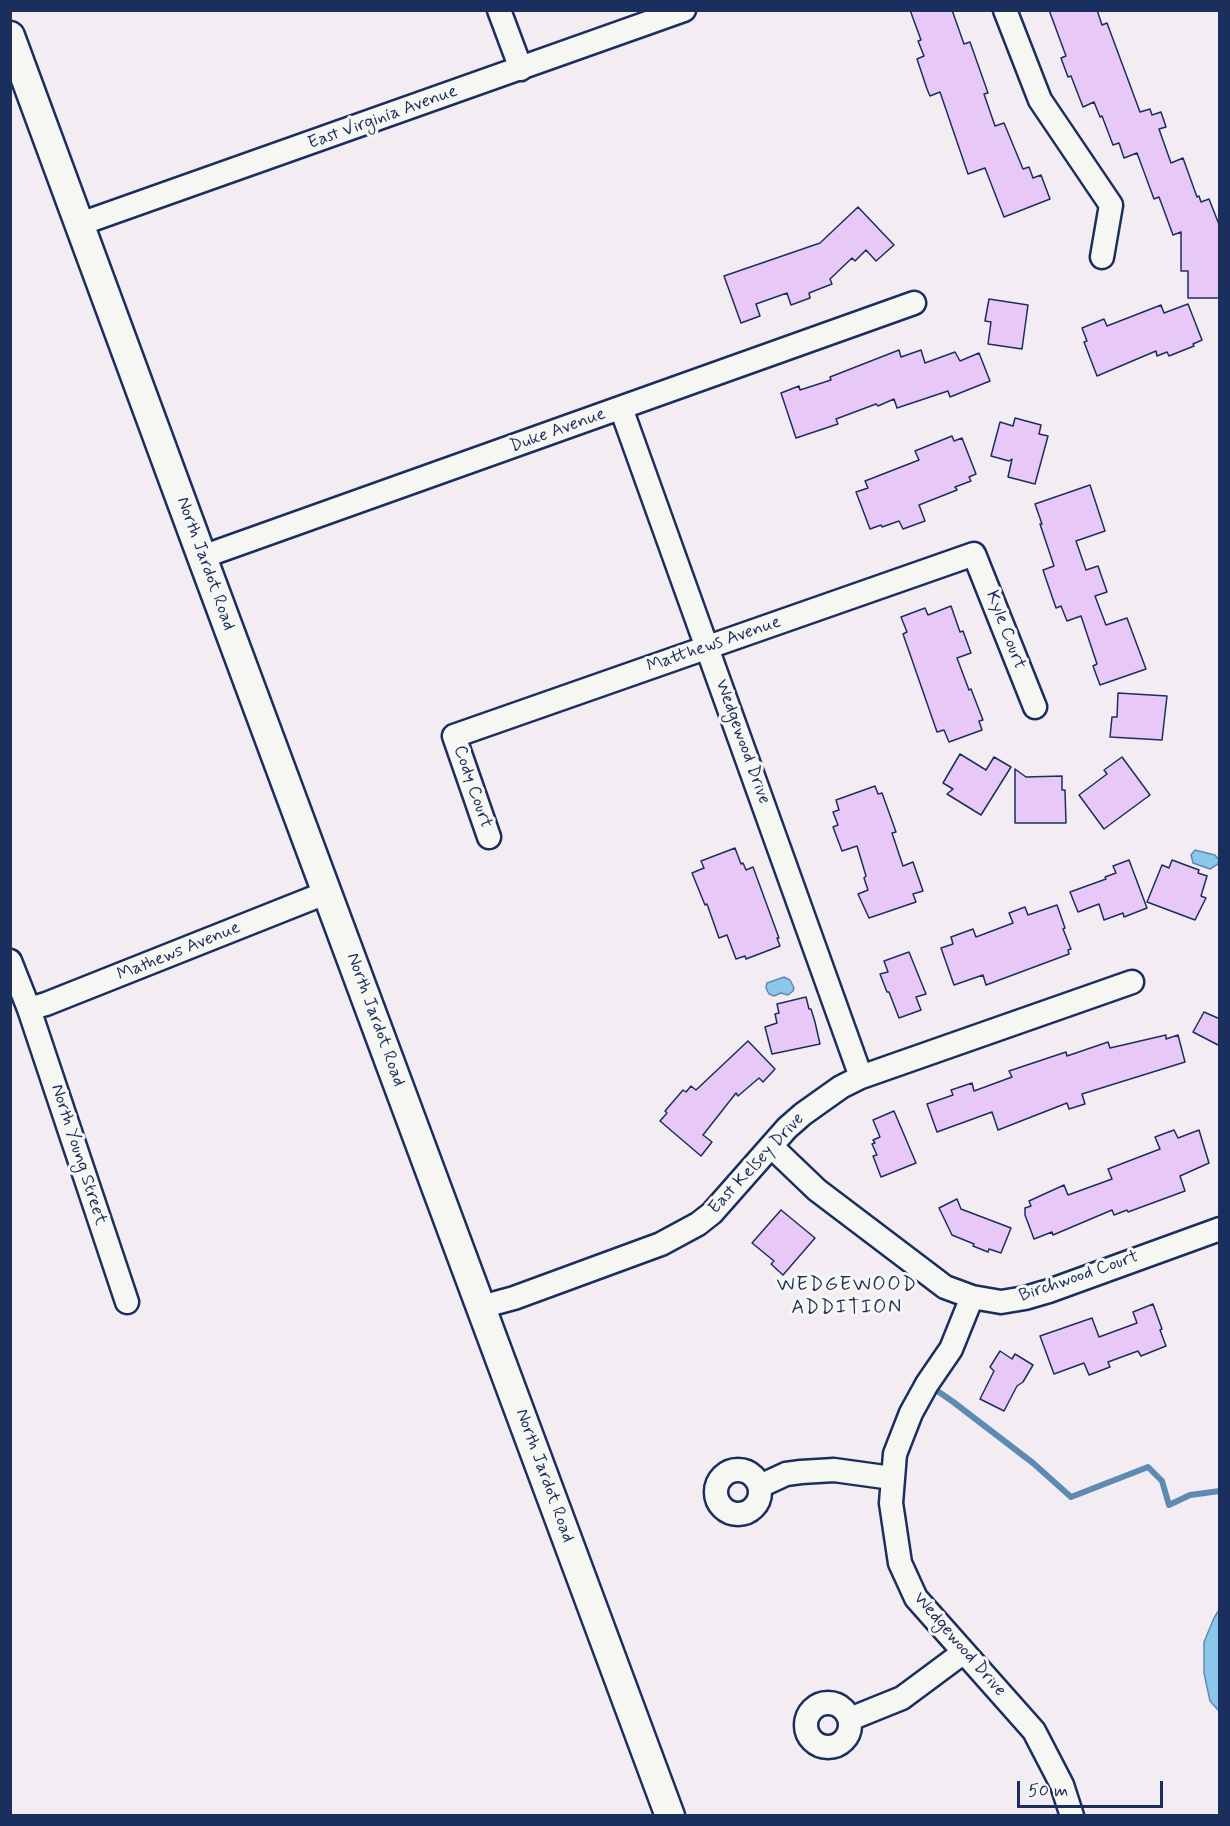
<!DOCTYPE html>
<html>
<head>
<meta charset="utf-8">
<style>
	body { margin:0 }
	#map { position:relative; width:1230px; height:1826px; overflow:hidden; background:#f3edf3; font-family:Mynerve,sans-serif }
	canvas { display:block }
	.frame { position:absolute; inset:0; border:12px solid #1b2f5e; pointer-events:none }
	.scale { position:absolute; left:1017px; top:1781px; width:146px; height:27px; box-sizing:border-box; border:3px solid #1b2f5e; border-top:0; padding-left:8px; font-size:18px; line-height:21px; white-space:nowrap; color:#1b2f5e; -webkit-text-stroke:4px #f6f6f2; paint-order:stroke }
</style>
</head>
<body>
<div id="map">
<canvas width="1230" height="1826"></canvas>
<div class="frame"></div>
<div class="scale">50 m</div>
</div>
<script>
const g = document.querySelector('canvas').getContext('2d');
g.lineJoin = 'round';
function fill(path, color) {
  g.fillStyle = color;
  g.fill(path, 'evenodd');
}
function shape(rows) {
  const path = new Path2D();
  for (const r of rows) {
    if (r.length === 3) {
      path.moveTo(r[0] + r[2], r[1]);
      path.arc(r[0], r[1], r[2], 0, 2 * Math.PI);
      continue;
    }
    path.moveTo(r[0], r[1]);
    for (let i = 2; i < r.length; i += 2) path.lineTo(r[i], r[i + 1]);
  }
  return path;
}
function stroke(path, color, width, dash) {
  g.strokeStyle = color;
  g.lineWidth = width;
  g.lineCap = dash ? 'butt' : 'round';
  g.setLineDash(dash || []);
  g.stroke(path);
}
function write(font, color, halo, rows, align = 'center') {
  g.font = font + ' Mynerve,sans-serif';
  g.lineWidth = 6;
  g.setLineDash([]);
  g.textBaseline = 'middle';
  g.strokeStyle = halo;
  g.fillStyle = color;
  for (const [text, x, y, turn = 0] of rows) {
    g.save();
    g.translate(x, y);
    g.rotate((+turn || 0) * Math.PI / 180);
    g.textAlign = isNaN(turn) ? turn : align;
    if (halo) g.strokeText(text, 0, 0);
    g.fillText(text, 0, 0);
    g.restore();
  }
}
const water = shape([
	[1195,850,1215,855,1219,860,1218,864,1210,869,1193,863,1191,855,1195,850],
	[784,977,790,980,794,988,793,991,788,995,781,993,774,996,769,994,766,988,767,983,784,977],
	[1219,1610,1219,1711,1210,1701,1204,1673,1204,1642,1214,1618,1219,1610]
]);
fill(water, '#8cc6eb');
stroke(water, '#5f8ab3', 1.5);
stroke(shape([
	[930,1386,952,1401,1033,1463,1071,1497,1148,1467,1162,1481,1169,1505,1190,1495,1220,1491]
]), '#5f8ab3', 6);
const building = shape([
	[910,10,952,10,964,44,970,42,988,93,984,94,995,126,1004,123,1023,169,1029,167,1033,178,1041,175,1050,199,1004,217,985,168,968,174,940,92,930,96,927,89,917,59,924,56,918,41,921,40,910,10],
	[1049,10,1097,10,1102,25,1107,23,1140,112,1150,109,1152,115,1161,112,1166,127,1159,129,1171,163,1183,158,1197,197,1199,196,1201,202,1209,199,1220,227,1220,298,1188,298,1188,271,1181,271,1181,232,1173,235,1159,197,1154,199,1137,153,1124,158,1119,143,1113,145,1102,116,1100,117,1094,102,1083,107,1071,76,1068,77,1061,58,1066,56,1049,10],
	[858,207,894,245,876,261,866,250,855,261,852,258,830,279,832,284,809,293,810,298,791,305,787,293,756,304,760,316,741,323,724,276,820,243,858,207],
	[989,299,1028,305,1022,349,988,344,991,322,985,321,989,299],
	[1188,304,1202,340,1193,344,1194,346,1169,356,1167,352,1157,356,1156,351,1097,376,1084,342,1087,341,1082,328,1104,319,1107,326,1161,305,1164,313,1188,304],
	[899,350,901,357,921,350,925,363,955,352,960,361,979,353,990,381,950,397,948,391,897,408,894,399,878,406,876,404,836,419,838,424,796,438,781,393,799,386,800,390,831,380,830,377,899,350],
	[1015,418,1041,425,1039,434,1048,436,1035,484,1008,477,1012,459,1009,461,991,456,1000,422,1013,426,1015,418],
	[952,436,954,441,962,438,976,474,969,477,971,481,955,487,957,490,919,505,925,521,903,529,899,521,882,527,881,525,870,529,856,492,868,488,865,481,919,460,915,451,952,436],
	[1090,485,1105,531,1076,541,1086,570,1098,566,1107,592,1095,596,1106,625,1127,618,1146,669,1100,685,1093,666,1097,664,1081,616,1067,621,1061,606,1056,608,1046,579,1043,570,1054,566,1040,524,1042,524,1035,504,1090,485],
	[951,606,960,632,963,631,971,653,957,658,969,690,971,689,983,720,979,721,982,730,949,742,944,730,937,732,903,634,907,632,901,617,925,608,928,615,951,606],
	[1118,693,1167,696,1162,740,1110,737,1112,717,1117,717,1118,693],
	[960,754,986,770,994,757,1011,767,981,815,947,794,953,789,943,783,960,754],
	[1122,757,1150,795,1104,829,1079,795,1107,774,1104,770,1122,757],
	[1015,769,1026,777,1062,776,1062,790,1065,790,1066,823,1015,823,1015,769],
	[875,786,878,794,882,793,896,832,892,833,903,866,913,862,923,891,913,894,916,902,869,918,858,894,868,890,864,878,866,876,857,846,842,851,833,827,838,825,833,812,839,810,836,800,875,786],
	[735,848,741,864,743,863,746,870,753,867,779,938,777,938,780,946,746,959,745,956,736,959,727,935,719,938,707,904,705,905,692,873,704,868,701,861,735,848],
	[1129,860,1147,908,1124,917,1123,913,1104,920,1099,904,1078,912,1070,892,1106,879,1105,877,1116,873,1113,866,1129,860],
	[1172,860,1199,870,1198,873,1207,876,1201,896,1206,898,1195,920,1147,902,1162,865,1169,868,1172,860],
	[1057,905,1065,928,1063,929,1071,949,1068,950,1069,954,986,985,983,975,954,985,941,948,953,944,951,937,973,929,976,937,1013,923,1009,913,1025,907,1028,915,1057,905],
	[909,952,926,994,916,997,921,1010,899,1018,889,992,887,992,880,974,888,972,884,961,909,952],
	[806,997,809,1009,811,1009,815,1022,820,1044,772,1054,765,1027,777,1023,775,1014,779,1013,777,1004,806,997],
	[1204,1012,1220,1019,1220,1046,1193,1032,1204,1012],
	[1166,1035,1166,1039,1178,1035,1185,1062,1082,1094,1085,1104,1069,1109,1067,1103,998,1130,992,1112,937,1132,927,1104,953,1095,951,1090,972,1083,974,1091,1012,1077,1009,1071,1066,1052,1067,1056,1108,1042,1110,1048,1166,1035],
	[748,1041,775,1069,763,1082,759,1078,738,1096,736,1093,703,1135,712,1142,701,1156,660,1121,667,1113,665,1111,683,1090,686,1092,691,1086,696,1090,748,1041],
	[894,1111,916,1163,881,1177,873,1156,877,1155,872,1144,875,1143,873,1140,880,1137,873,1120,894,1111],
	[1174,1130,1178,1138,1199,1130,1209,1163,1180,1176,1185,1191,1128,1212,1127,1210,1114,1215,1112,1210,1053,1235,1052,1232,1034,1239,1025,1215,1025,1208,1031,1206,1029,1201,1064,1185,1068,1195,1112,1179,1108,1169,1160,1149,1155,1137,1174,1130],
	[957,1199,961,1209,1011,1228,1001,1253,989,1249,988,1252,973,1246,974,1244,952,1235,939,1208,957,1199],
	[781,1210,815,1238,783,1275,771,1264,774,1261,752,1243,781,1210],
	[1153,1304,1162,1329,1160,1330,1166,1346,1141,1356,1138,1351,1108,1362,1110,1367,1089,1375,1084,1363,1054,1374,1040,1336,1092,1318,1099,1337,1137,1323,1133,1312,1153,1304],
	[1000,1351,1012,1359,1015,1354,1033,1365,1023,1382,1017,1386,1004,1411,980,1399,994,1371,990,1367,1000,1351]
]);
fill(building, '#e7c8f6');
stroke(building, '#1b2f5e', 1.5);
const minor = shape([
	[499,10,521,69],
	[1005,10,1040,100,1111,205,1102,257],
	[80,224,684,10],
	[621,408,861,1077],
	[202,557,914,303],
	[489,837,454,736,974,554,1035,707],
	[10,961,29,1009,127,1302],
	[29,1009,46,1004,328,892],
	[771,1146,817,1190,945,1287,972,1297,1001,1302,1025,1298,1049,1291,1220,1229],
	[972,1297,951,1349,927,1384,911,1413,895,1454,891,1503,900,1563,916,1598,1034,1731,1062,1785,1072,1816],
	[481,1307,514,1298,661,1244,698,1224,712,1213,787,1128,803,1114,841,1087,861,1077,1132,982],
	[738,1492,22],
	[760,1486,786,1474,801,1472,834,1470,892,1478],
	[828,1725,22],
	[850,1719,902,1698,964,1652]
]);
const major = shape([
	[10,36,202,557,670,1816]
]);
stroke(minor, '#1b2f5e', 27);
stroke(major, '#1b2f5e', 33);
stroke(minor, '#f6f6f2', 22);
stroke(major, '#f6f6f2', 28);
write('18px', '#1b2f5e', '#f6f6f2', [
	["East Virginia Avenue",383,118,-20],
	["Duke Avenue",558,431,-20],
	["North Jardot Road",205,564,70],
	["Kyle Court",1005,630,69],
	["Matthews Avenue",714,645,-19],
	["Wedgewood Drive",742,742,70],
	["Cody Court",472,787,71],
	["Mathews Avenue",179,952,-22],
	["North Jardot Road",375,1020,70],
	["North Young Street",78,1155,72],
	["East Kelsey Drive",757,1164,-47],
	["Birchwood Court",1079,1277,-19],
	["North Jardot Road",544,1476,70],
	["Wedgewood Drive",959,1645,49]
]);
g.letterSpacing = '1.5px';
write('20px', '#1b2f5e', '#f6f6f2', [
	["WEDGEWOOD",847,1286],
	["ADDITION",847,1309]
]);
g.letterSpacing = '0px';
</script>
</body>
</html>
